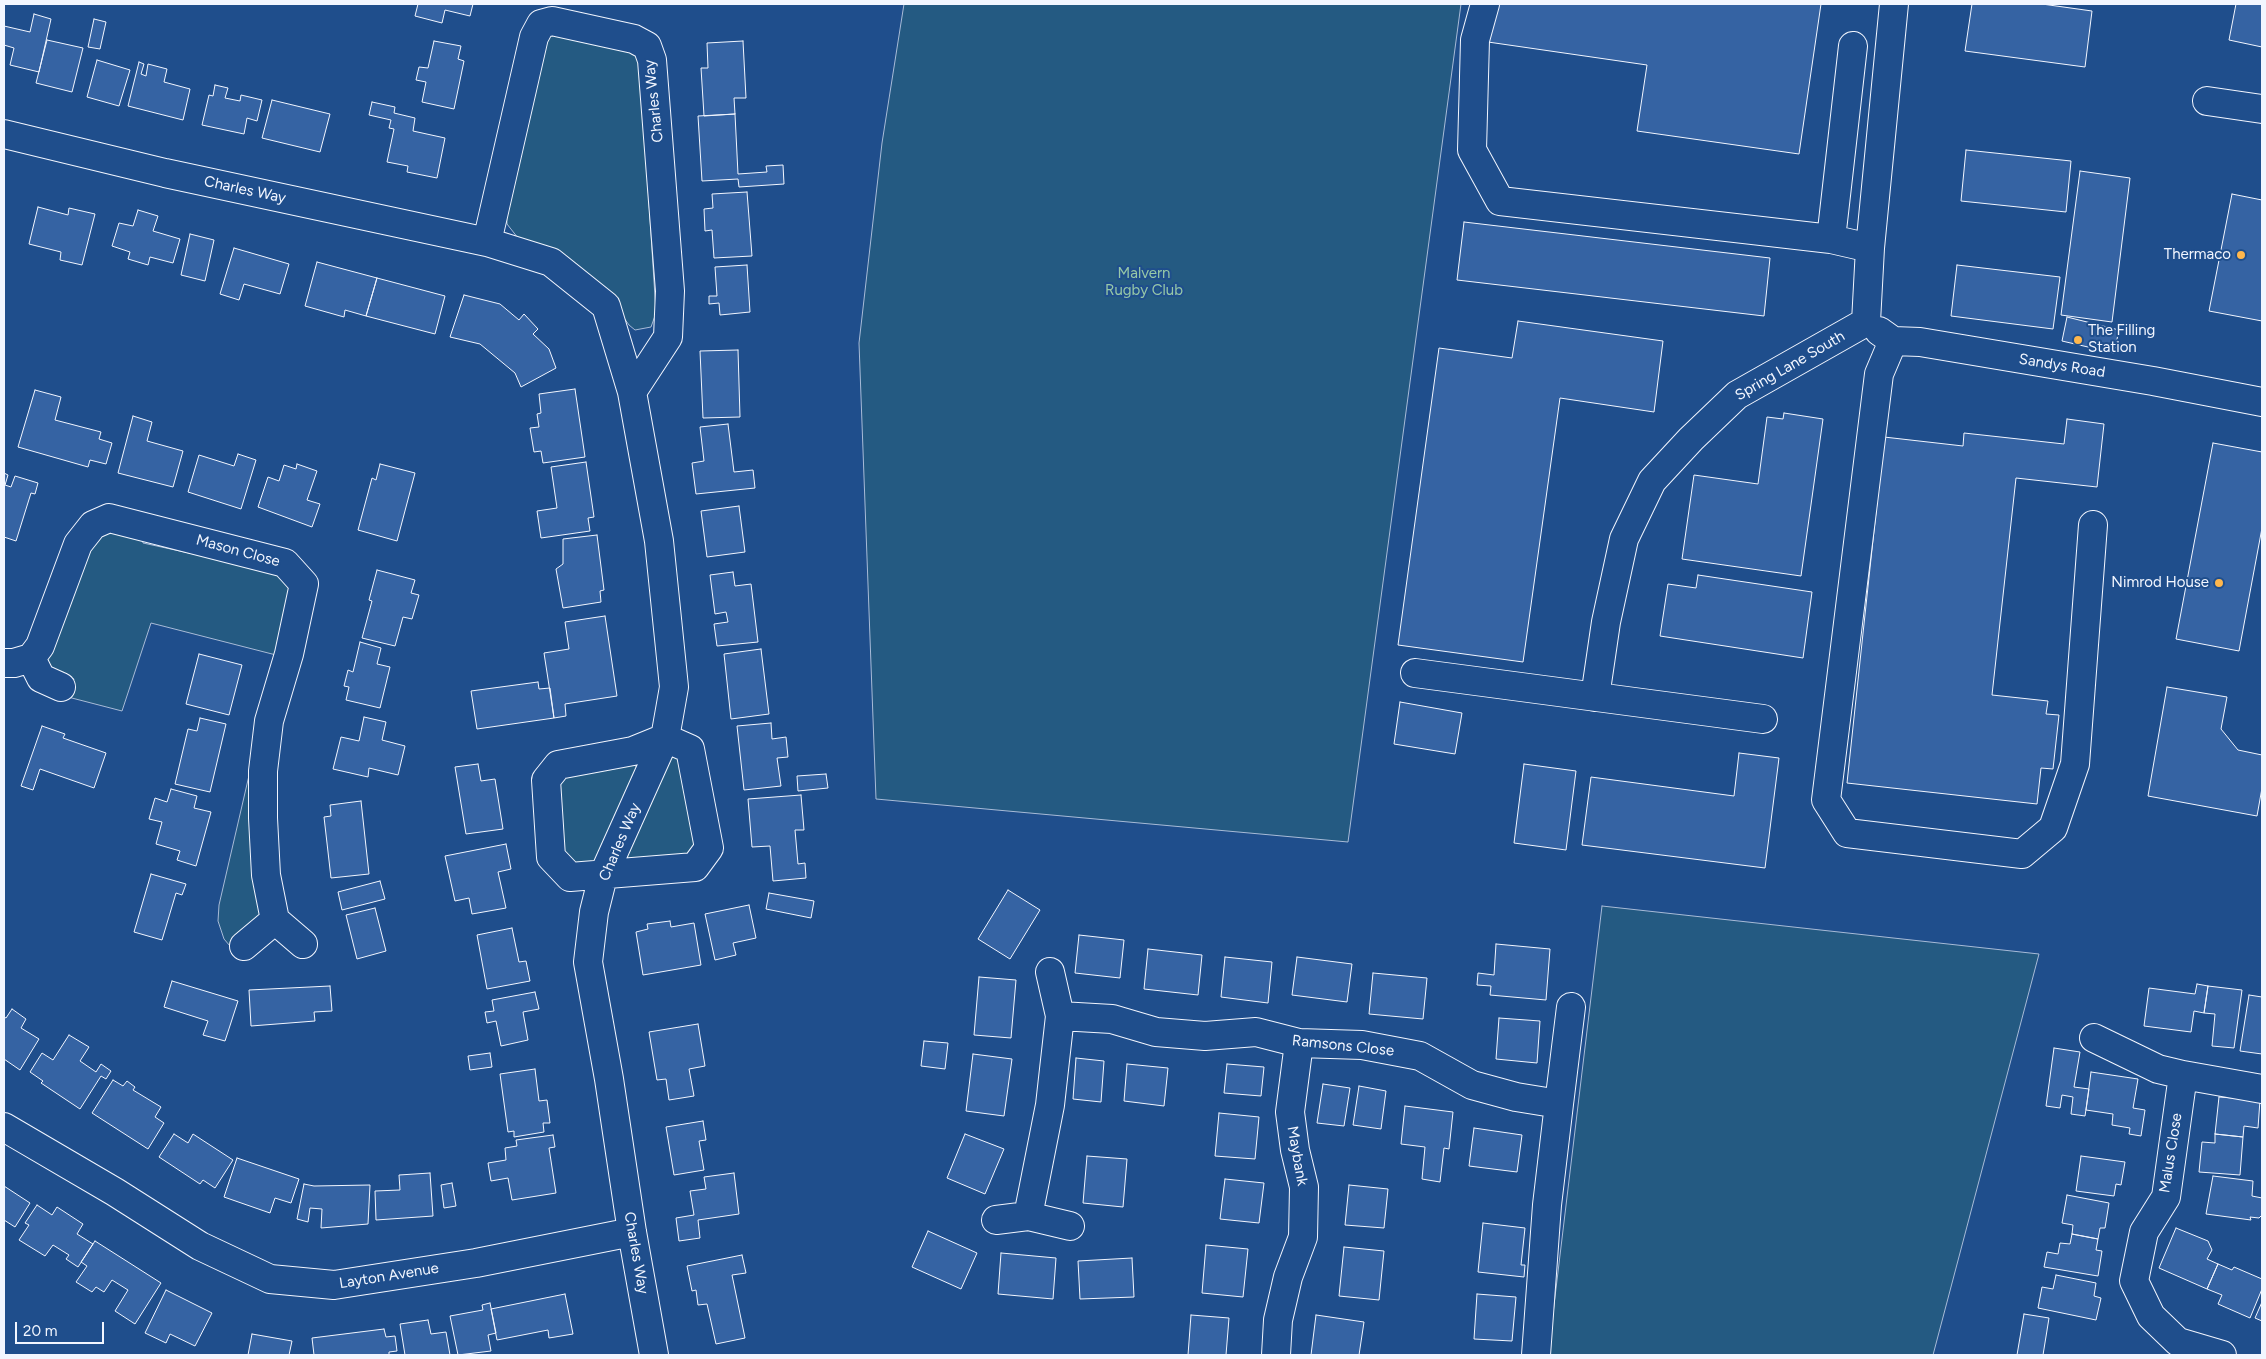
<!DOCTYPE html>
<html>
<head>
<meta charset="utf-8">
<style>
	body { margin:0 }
	#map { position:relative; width:2266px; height:1359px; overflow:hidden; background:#1f4e8c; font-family:Figtree,sans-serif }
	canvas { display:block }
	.frame { position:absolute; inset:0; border:5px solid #f2f6ff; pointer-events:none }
	.scale { position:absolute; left:15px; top:1322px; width:89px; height:22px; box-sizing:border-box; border:2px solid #f2f6ff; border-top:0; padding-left:6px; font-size:15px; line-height:18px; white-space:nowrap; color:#f2f6ff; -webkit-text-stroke:4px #1f4e8c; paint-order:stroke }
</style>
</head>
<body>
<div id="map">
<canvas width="2266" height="1359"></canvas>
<div class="frame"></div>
<div class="scale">20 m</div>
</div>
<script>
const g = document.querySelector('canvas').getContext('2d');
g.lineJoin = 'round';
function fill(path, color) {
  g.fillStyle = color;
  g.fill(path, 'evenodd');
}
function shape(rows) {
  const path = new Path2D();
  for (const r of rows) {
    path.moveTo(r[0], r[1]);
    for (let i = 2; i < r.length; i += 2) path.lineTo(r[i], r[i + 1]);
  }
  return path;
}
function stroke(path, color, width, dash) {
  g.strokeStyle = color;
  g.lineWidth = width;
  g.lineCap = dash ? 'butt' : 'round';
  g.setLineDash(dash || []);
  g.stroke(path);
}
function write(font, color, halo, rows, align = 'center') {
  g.font = font + ' Figtree,sans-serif';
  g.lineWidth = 4;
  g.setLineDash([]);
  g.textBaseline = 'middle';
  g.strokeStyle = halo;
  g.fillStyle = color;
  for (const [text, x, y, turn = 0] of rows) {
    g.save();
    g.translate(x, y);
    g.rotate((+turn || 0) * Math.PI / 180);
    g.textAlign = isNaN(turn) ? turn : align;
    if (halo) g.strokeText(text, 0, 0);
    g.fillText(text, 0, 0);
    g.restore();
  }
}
const green = shape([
	[904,4,1461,4,1348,842,876,799,859,343,882,143,904,4],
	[547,33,633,51,640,60,656,313,651,327,635,330,629,325,601,286,580,267,561,254,518,238,507,224,506,206,547,33],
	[100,529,142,535,143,543,244,565,272,569,284,579,290,592,276,655,151,623,122,711,68,697,74,679,49,669,46,661,85,546,100,529],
	[254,754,254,825,260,915,245,934,230,946,224,939,218,921,219,905,254,754],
	[669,754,680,756,696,849,692,856,632,864,626,855,669,754],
	[633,764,636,766,638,772,599,858,592,865,571,864,565,854,554,791,561,776,633,764],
	[1602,906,2039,954,1933,1355,1548,1355,1602,906]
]);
fill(green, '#245a82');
stroke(green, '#a8bbd7', 1);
const building = shape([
	[418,4,473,4,470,16,445,10,442,23,415,16,418,4],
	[1494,4,1821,4,1799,154,1637,131,1647,65,1488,42,1494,4],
	[1972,4,2042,4,2092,11,2085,67,1965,51,1972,4],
	[2236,4,2262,4,2262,47,2229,40,2236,4],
	[34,14,51,19,39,72,10,65,14,48,4,45,4,26,30,32,34,14],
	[94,19,106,22,100,49,88,47,94,19],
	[47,40,83,48,72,92,36,83,47,40],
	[434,41,461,46,458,59,464,61,454,109,422,102,426,82,416,80,419,67,428,68,434,41],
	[743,41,746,98,734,98,735,114,704,116,701,68,708,68,707,43,743,41],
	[97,60,130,70,119,106,87,97,97,60],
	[139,62,144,64,141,74,146,76,148,64,167,69,164,82,190,89,183,120,128,106,139,62],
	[215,85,228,88,225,98,240,101,241,95,262,100,257,121,247,118,244,134,202,125,209,95,213,96,215,85],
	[272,100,330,114,320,152,262,138,272,100],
	[372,102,395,107,394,113,415,118,413,131,445,138,437,178,407,172,408,166,387,162,394,129,389,128,391,120,369,115,372,102],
	[735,114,738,174,767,172,766,166,783,165,784,184,739,187,738,179,702,181,698,116,735,114],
	[1966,150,2071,161,2066,212,1961,201,1966,150],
	[2080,171,2130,178,2112,322,2061,315,2080,171],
	[747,192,752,256,714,258,712,230,705,231,704,209,713,208,712,194,747,192],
	[2232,194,2262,200,2262,321,2209,311,2232,194],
	[38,207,68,215,69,208,95,214,82,265,60,260,61,252,29,244,38,207],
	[138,210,158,216,153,231,180,239,173,263,150,257,148,265,128,259,130,252,112,246,119,223,133,226,138,210],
	[1464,222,1770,258,1764,316,1457,280,1464,222],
	[190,234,214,240,205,281,181,275,190,234],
	[234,248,289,264,280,294,244,284,239,300,220,294,234,248],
	[317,262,377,278,366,316,345,310,344,317,305,306,317,262],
	[747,265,750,312,720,315,719,303,709,304,709,296,717,296,715,267,747,265],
	[1957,265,2060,277,2053,329,1951,316,1957,265],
	[377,278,445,296,435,334,366,316,377,278],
	[464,295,500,304,519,320,524,314,538,329,533,334,549,349,556,368,521,387,515,373,480,344,450,337,464,295],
	[2067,317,2119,330,2114,353,2062,341,2067,317],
	[1518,321,1663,341,1654,412,1560,398,1523,662,1398,645,1439,348,1512,358,1518,321],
	[738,350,740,417,703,418,700,351,738,350],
	[575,389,585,457,543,463,541,451,534,452,530,428,539,427,537,414,541,413,539,394,575,389],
	[35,390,61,397,55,420,101,432,99,439,112,443,106,464,90,460,88,467,18,447,35,390],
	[1784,413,1823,419,1801,576,1682,559,1694,475,1758,484,1767,417,1783,419,1784,413],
	[133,416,152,422,147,441,183,451,173,487,118,473,133,416],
	[2067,419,2104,424,2097,487,2016,478,1992,695,2048,701,2046,714,2059,715,2053,769,2041,768,2037,804,1847,783,1884,437,1963,446,1964,433,2064,444,2067,419],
	[728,424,734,472,753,470,755,488,696,494,692,463,704,461,700,427,728,424],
	[2213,443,2262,452,2262,528,2239,651,2176,639,2213,443],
	[238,454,256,460,241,509,188,492,199,455,234,466,238,454],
	[586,462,594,517,588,518,590,531,541,538,537,511,557,508,551,467,586,462],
	[297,464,317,471,307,500,320,504,312,527,258,507,268,477,279,481,284,465,296,469,297,464],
	[380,464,415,473,397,541,358,530,372,478,376,480,380,464],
	[4,473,8,475,5,485,11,487,15,476,38,483,35,494,31,493,16,541,4,537,4,473],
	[739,506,745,552,707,557,701,511,739,506],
	[597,535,604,590,600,591,601,602,563,608,556,569,563,564,563,539,597,535],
	[377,570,415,580,411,593,419,595,412,619,403,617,395,646,362,638,372,601,369,600,377,570],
	[733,572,735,586,751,584,758,642,717,646,714,624,728,622,726,612,715,614,710,575,733,572],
	[1698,575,1812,592,1803,658,1660,636,1668,584,1696,588,1698,575],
	[605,616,617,696,565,704,566,716,554,718,544,653,569,649,565,622,605,616],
	[360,642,381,648,377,664,390,667,380,708,346,700,349,687,344,686,348,670,353,672,360,642],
	[761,649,769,714,731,719,724,654,761,649],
	[199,654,242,665,229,715,186,704,199,654],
	[538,682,539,689,550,688,554,718,477,729,471,691,538,682],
	[2167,687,2227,697,2221,729,2238,750,2262,755,2262,788,2257,816,2148,796,2167,687],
	[1400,702,1462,713,1455,754,1394,744,1400,702],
	[364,717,386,722,382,740,405,746,398,775,369,768,368,777,333,769,341,737,359,741,364,717],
	[200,718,226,724,210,792,175,784,188,729,197,731,200,718],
	[771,723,772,739,786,737,788,757,777,758,781,786,744,790,737,726,771,723],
	[42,726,65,734,63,738,106,753,94,788,40,769,33,790,21,786,42,726],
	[1739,753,1779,758,1765,868,1582,845,1591,777,1734,796,1739,753],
	[478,764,481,781,495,779,503,829,466,834,455,767,478,764],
	[1524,764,1576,771,1566,850,1514,843,1524,764],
	[826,774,828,788,798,791,797,776,826,774],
	[171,789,197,796,194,808,211,812,196,866,177,860,180,851,156,844,162,822,149,819,155,798,167,802,171,789],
	[801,795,804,830,795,830,798,864,805,863,806,878,773,881,770,846,752,847,748,799,801,795],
	[361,801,369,874,331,878,324,817,331,816,330,805,361,801],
	[506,844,511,869,498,872,506,908,472,914,469,898,455,901,445,856,506,844],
	[151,874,186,884,182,895,176,893,162,940,134,932,151,874],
	[380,881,385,899,342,910,338,892,380,881],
	[1008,890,1040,910,1010,959,978,939,1008,890],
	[769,893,814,901,811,918,766,909,769,893],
	[749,905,756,938,733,943,736,955,715,960,705,914,749,905],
	[375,908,386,951,357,959,346,915,375,908],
	[670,921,671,927,694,923,701,965,643,975,636,932,648,929,647,924,670,921],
	[512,928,519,962,526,961,530,981,487,989,477,935,512,928],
	[1079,935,1124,940,1120,978,1075,973,1079,935],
	[1496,944,1550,949,1546,1000,1490,995,1491,986,1477,985,1478,973,1494,975,1496,944],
	[1148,949,1202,955,1198,995,1144,989,1148,949],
	[1225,957,1272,962,1268,1003,1221,997,1225,957],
	[1297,957,1352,964,1347,1002,1292,995,1297,957],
	[1373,973,1427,978,1423,1019,1369,1014,1373,973],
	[979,977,1016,980,1011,1038,974,1035,979,977],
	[172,981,238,1001,225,1041,203,1035,208,1021,164,1007,172,981],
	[2197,984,2208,986,2204,1013,2194,1011,2191,1032,2144,1026,2149,988,2195,994,2197,984],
	[330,986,332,1011,314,1012,315,1021,251,1026,249,990,330,986],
	[2208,986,2242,990,2234,1048,2212,1046,2215,1014,2204,1013,2208,986],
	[535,992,539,1009,523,1012,528,1040,501,1046,496,1021,487,1023,485,1012,494,1011,492,1000,535,992],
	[2249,995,2262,997,2262,1054,2240,1051,2249,995],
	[12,1009,26,1019,21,1028,39,1039,20,1070,4,1059,4,1017,6,1018,12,1009],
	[1499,1018,1540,1021,1537,1063,1496,1059,1499,1018],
	[698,1024,705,1066,689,1069,694,1096,669,1100,666,1079,657,1080,649,1032,698,1024],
	[69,1035,89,1047,80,1061,96,1072,101,1064,111,1071,106,1079,101,1076,80,1109,41,1083,43,1081,30,1072,42,1053,53,1060,69,1035],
	[924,1041,948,1043,945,1069,921,1066,924,1041],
	[2054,1048,2080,1052,2074,1087,2089,1089,2085,1116,2071,1114,2073,1097,2062,1095,2060,1108,2046,1106,2054,1048],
	[490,1053,492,1067,470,1070,468,1056,490,1053],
	[973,1054,1012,1059,1004,1116,966,1111,973,1054],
	[1076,1058,1104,1061,1101,1102,1073,1099,1076,1058],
	[1127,1064,1168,1068,1164,1106,1124,1101,1127,1064],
	[1227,1064,1264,1067,1261,1096,1224,1093,1227,1064],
	[535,1069,539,1101,547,1100,550,1123,543,1123,544,1132,514,1137,514,1131,508,1132,500,1074,535,1069],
	[2091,1072,2138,1079,2133,1108,2145,1110,2141,1136,2129,1134,2130,1128,2112,1125,2113,1114,2086,1110,2091,1072],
	[113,1080,123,1086,127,1081,135,1087,133,1090,161,1107,155,1117,164,1123,148,1149,92,1113,113,1080],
	[1323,1084,1350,1088,1344,1126,1317,1123,1323,1084],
	[1359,1086,1386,1091,1381,1129,1353,1125,1359,1086],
	[2219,1097,2260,1100,2258,1128,2244,1126,2243,1137,2215,1134,2219,1097],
	[1405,1106,1453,1112,1449,1149,1444,1148,1440,1182,1422,1179,1425,1147,1401,1144,1405,1106],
	[1219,1113,1259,1117,1255,1159,1215,1156,1219,1113],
	[703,1121,706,1140,699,1141,704,1170,674,1175,666,1127,703,1121],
	[1474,1128,1522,1135,1517,1172,1469,1166,1474,1128],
	[174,1134,188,1143,193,1134,233,1160,215,1188,203,1180,200,1184,159,1157,174,1134],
	[965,1134,1004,1149,985,1194,947,1178,965,1134],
	[2215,1134,2243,1137,2240,1175,2199,1172,2202,1142,2215,1143,2215,1134],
	[553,1135,555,1147,549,1148,556,1193,512,1200,508,1178,491,1181,488,1163,506,1160,505,1148,517,1146,516,1140,553,1135],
	[1087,1156,1127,1159,1123,1207,1083,1203,1087,1156],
	[2081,1156,2125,1162,2121,1185,2116,1184,2114,1196,2076,1191,2081,1156],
	[237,1158,299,1179,291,1203,275,1198,270,1213,224,1197,237,1158],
	[430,1173,433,1216,376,1220,375,1191,400,1190,399,1175,430,1173],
	[734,1173,739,1214,698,1220,700,1238,679,1241,676,1218,694,1215,690,1191,706,1189,704,1177,734,1173],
	[2213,1176,2253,1181,2252,1196,2262,1198,2262,1215,2259,1218,2250,1217,2251,1220,2206,1214,2213,1176],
	[1225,1179,1264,1183,1259,1223,1220,1219,1225,1179],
	[452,1183,456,1206,444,1208,441,1185,452,1183],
	[304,1184,314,1186,370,1185,368,1224,321,1228,322,1209,310,1208,308,1222,297,1219,304,1184],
	[1349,1185,1388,1189,1384,1228,1345,1225,1349,1185],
	[4,1186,30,1203,15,1227,4,1220,4,1186],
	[2067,1195,2109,1203,2105,1228,2100,1228,2098,1239,2072,1234,2073,1225,2062,1223,2067,1195],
	[37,1205,52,1215,57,1207,83,1224,77,1234,93,1244,78,1267,66,1259,69,1255,53,1245,45,1256,19,1240,29,1225,25,1223,37,1205],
	[1483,1223,1525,1228,1521,1265,1525,1265,1524,1277,1478,1272,1483,1223],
	[2176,1228,2208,1241,2212,1250,2207,1259,2218,1264,2207,1289,2159,1268,2176,1228],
	[928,1231,977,1253,961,1289,912,1267,928,1231],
	[2072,1234,2098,1239,2096,1250,2102,1251,2098,1276,2044,1267,2047,1252,2058,1254,2060,1243,2070,1244,2072,1234],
	[95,1241,161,1283,135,1324,115,1311,128,1290,112,1280,104,1292,96,1287,92,1292,76,1282,87,1266,81,1262,95,1241],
	[1206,1245,1248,1249,1243,1297,1202,1293,1206,1245],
	[1344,1247,1384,1251,1379,1300,1339,1296,1344,1247],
	[1001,1253,1056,1258,1053,1299,998,1294,1001,1253],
	[742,1255,746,1273,732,1275,745,1338,716,1344,707,1304,698,1305,696,1290,692,1291,687,1266,742,1255],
	[1132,1258,1134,1297,1080,1299,1078,1261,1132,1258],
	[2218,1264,2232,1270,2234,1267,2262,1279,2262,1289,2250,1318,2218,1304,2222,1295,2207,1289,2218,1264],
	[2056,1275,2096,1283,2094,1296,2101,1298,2096,1320,2038,1308,2042,1287,2053,1289,2056,1275],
	[166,1290,212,1313,195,1346,170,1334,166,1343,145,1333,166,1290],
	[565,1294,573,1334,549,1338,548,1330,497,1340,491,1309,565,1294],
	[1477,1294,1516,1297,1512,1341,1474,1339,1477,1294],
	[2262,1302,2262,1321,2255,1318,2262,1302],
	[490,1303,496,1333,488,1335,491,1351,458,1355,450,1316,483,1310,482,1305,490,1303],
	[2024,1314,2049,1318,2043,1355,2017,1355,2024,1314],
	[1191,1315,1229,1318,1226,1355,1188,1355,1191,1315],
	[1316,1315,1364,1322,1359,1355,1311,1355,1316,1315],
	[428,1320,431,1334,446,1332,450,1355,405,1355,400,1324,428,1320],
	[384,1329,386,1337,395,1336,397,1351,389,1352,389,1355,314,1355,312,1338,384,1329],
	[252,1334,292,1341,289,1355,248,1355,252,1334]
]);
fill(building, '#3563a3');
stroke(building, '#f2f6ff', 1);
const minor = shape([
	[1485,4,1475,40,1472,150,1500,201,1831,239,1870,248],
	[2207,101,2262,109],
	[4,134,165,173,487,242,551,262,606,306,632,392,659,541,674,687,665,738,603,876,594,912,588,962,609,1079,632,1232,654,1355],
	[1831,239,1853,46],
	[487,242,534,37,541,24,552,21,634,39,647,46,652,60,670,291,668,337,632,392],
	[1866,322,1870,248,1894,4],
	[1879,331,1893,341,1920,342,2153,381,2262,402],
	[1893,341,1879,374,1826,800,1847,833,2022,854,2053,828,2075,764,2093,525],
	[31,658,41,678,61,687],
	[4,663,14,663,31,658,40,646,78,544,93,525,109,518,285,563,304,584,289,654,269,721,263,771,263,818,266,875,275,920,244,946],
	[1415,673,1763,719],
	[1595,697,1606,622,1624,539,1652,481,1691,439,1737,395,1866,322],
	[665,738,690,749,709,848,695,867,570,877,551,857,546,780,558,765,633,751,665,738],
	[275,920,303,944],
	[1050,972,1060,1016],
	[2094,1038,2158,1069,2183,1075,2166,1197,2144,1232,2134,1281,2151,1316,2178,1342,2222,1355],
	[2183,1075,2262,1089],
	[1559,1104,1571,1007],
	[4,1127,115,1192,200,1246,270,1279,334,1285,476,1263,632,1232],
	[1028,1216,1070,1226],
	[996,1220,1028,1216,1050,1105,1060,1016,1112,1019,1156,1032,1205,1036,1256,1032,1299,1043,1362,1045,1420,1056,1472,1085,1516,1097,1559,1104,1547,1205,1536,1355],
	[1276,1355,1278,1320,1288,1277,1303,1237,1304,1187,1295,1150,1290,1112,1299,1043]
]);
stroke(minor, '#f2f6ff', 30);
stroke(minor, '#1f4e8c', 28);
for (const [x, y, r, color] of [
	[2241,255,5,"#ffb74d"],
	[2078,340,5,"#ffb74d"],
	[2219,583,5,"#ffb74d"]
]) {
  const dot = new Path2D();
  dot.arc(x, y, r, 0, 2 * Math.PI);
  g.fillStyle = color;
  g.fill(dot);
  stroke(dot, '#1f4e8c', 2);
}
write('15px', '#f2f6ff', '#1f4e8c', [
	["Charles Way",654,101,-96],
	["Charles Way",245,190,12],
	["Spring Lane South",1790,366,-30],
	["Sandys Road",2062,366,9],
	["Mason Close",238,551,15],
	["Charles Way",620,842,-67],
	["Ramsons Close",1343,1046,6],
	["Malus Close",2171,1153,-81],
	["Maybank",1297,1156,80],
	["Charles Way",636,1253,80],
	["Layton Avenue",389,1276,-9]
]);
write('15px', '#f2f6ff', '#1f4e8c', [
	["Thermaco",2231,255],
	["The Filling",2088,331,"left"],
	["Station",2088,348,"left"],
	["Nimrod House",2209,583]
], 'right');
write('15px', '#97c8a6', '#1f4e8c', [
	["Malvern",1144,274],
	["Rugby Club",1144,291]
]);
</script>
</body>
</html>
